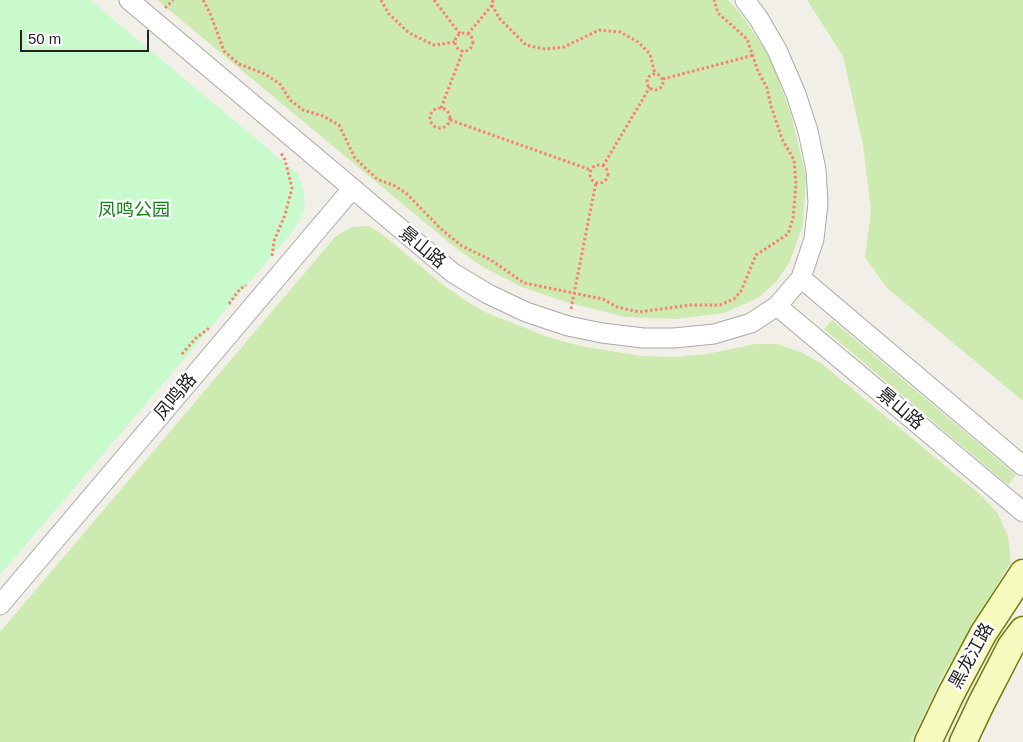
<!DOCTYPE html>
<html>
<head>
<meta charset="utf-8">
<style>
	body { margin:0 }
	#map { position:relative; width:1023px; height:742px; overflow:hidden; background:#f2efe9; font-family:Arial,sans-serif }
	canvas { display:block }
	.scale { position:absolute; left:20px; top:30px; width:129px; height:22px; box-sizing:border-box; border:2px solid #222; border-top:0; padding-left:6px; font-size:15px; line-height:18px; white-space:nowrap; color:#222; -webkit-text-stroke:4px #fff; paint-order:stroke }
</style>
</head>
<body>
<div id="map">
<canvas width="1023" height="742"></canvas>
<div class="scale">50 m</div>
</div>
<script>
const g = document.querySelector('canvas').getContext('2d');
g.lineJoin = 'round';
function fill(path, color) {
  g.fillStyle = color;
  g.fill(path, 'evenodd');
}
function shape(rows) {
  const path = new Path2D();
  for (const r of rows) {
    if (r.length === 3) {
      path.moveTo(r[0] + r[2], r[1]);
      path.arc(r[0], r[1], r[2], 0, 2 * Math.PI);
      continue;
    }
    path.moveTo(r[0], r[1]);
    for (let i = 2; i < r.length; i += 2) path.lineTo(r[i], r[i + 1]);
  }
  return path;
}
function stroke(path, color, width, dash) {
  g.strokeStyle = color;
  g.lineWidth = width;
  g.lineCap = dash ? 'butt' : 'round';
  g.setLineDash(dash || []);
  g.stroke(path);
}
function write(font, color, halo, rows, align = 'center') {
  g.font = font + ' Arial,"Noto Sans SC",sans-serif';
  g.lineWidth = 5;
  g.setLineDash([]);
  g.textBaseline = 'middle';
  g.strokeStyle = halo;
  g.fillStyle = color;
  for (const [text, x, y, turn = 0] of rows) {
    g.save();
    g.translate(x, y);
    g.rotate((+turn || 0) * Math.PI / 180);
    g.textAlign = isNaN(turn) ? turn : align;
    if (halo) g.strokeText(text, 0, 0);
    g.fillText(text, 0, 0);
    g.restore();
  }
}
fill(shape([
	[157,0,728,0,743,17,770,57,791,114,806,177,803,225,790,261,777,281,758,298,724,313,676,319,625,317,566,302,522,287,481,266,452,245],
	[807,0,1023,0,1023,401,887,288,865,257,871,210,863,145,843,56],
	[368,226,382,234,442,284,463,299,487,313,548,337,580,346,642,356,677,357,707,354,755,344,777,344,803,353,821,363,983,497,998,514,1008,536,1011,562,942,677,911,742,0,742,0,632,336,236,352,227],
	[832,320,1016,475,1008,485,824,329]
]), '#cdebb0');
fill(shape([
	[0,0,90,0,297,173,304,190,305,209,293,231,0,575]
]), '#c8facc');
const minor = shape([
	[129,0,453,273,488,294,526,312,568,326,602,333,643,338,674,338,714,334,751,323,777,306,801,278,814,239,818,203,816,170,808,131,796,94,777,50,759,19,745,0],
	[801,278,1023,466],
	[777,306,1023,512],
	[0,605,352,189]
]);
const secondary = shape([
	[928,742,951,694,983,634,1023,573],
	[963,742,981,704,1011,646,1023,630]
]);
stroke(minor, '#a9a9a9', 21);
stroke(secondary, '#707d05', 29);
stroke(shape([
	[203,0,210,13,224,51,239,64,265,74,280,84,290,100,303,110,323,116,339,125,355,158,377,179,395,186,406,193,440,228,462,246,491,260,524,283,603,299,617,307,639,312,690,305,720,305,734,299,741,291,756,255,788,234,793,218,796,184,794,160,782,139,771,106,767,88,758,71,747,39,718,13,714,0],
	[381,0,389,14,409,33,434,45,455,42],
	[434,0,460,34],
	[492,5,499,18,526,45,545,49,564,47,599,30,620,32,638,42,650,54,655,74],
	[165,8,173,0],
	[464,42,9],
	[468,34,492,5,493,0],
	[655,82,8],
	[663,79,754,55],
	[441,108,463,51],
	[440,118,10],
	[450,120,591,170],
	[599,174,9],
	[603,166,650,87],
	[272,256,274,241,285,215,292,188,285,160,281,153],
	[229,304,240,289,246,285],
	[571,309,596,182],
	[182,354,196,338,209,328]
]), '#fa8072', 3, [2.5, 2.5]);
stroke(minor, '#fff', 19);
stroke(secondary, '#f7fabf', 26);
write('18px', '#0c8416', '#fff', [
	["凤鸣公园",134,211]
]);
write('18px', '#222', '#fff', [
	["景山路",422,248,39],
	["凤鸣路",176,397,-50],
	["景山路",900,409,40],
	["黑龙江路",972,656,-61]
]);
</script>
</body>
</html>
